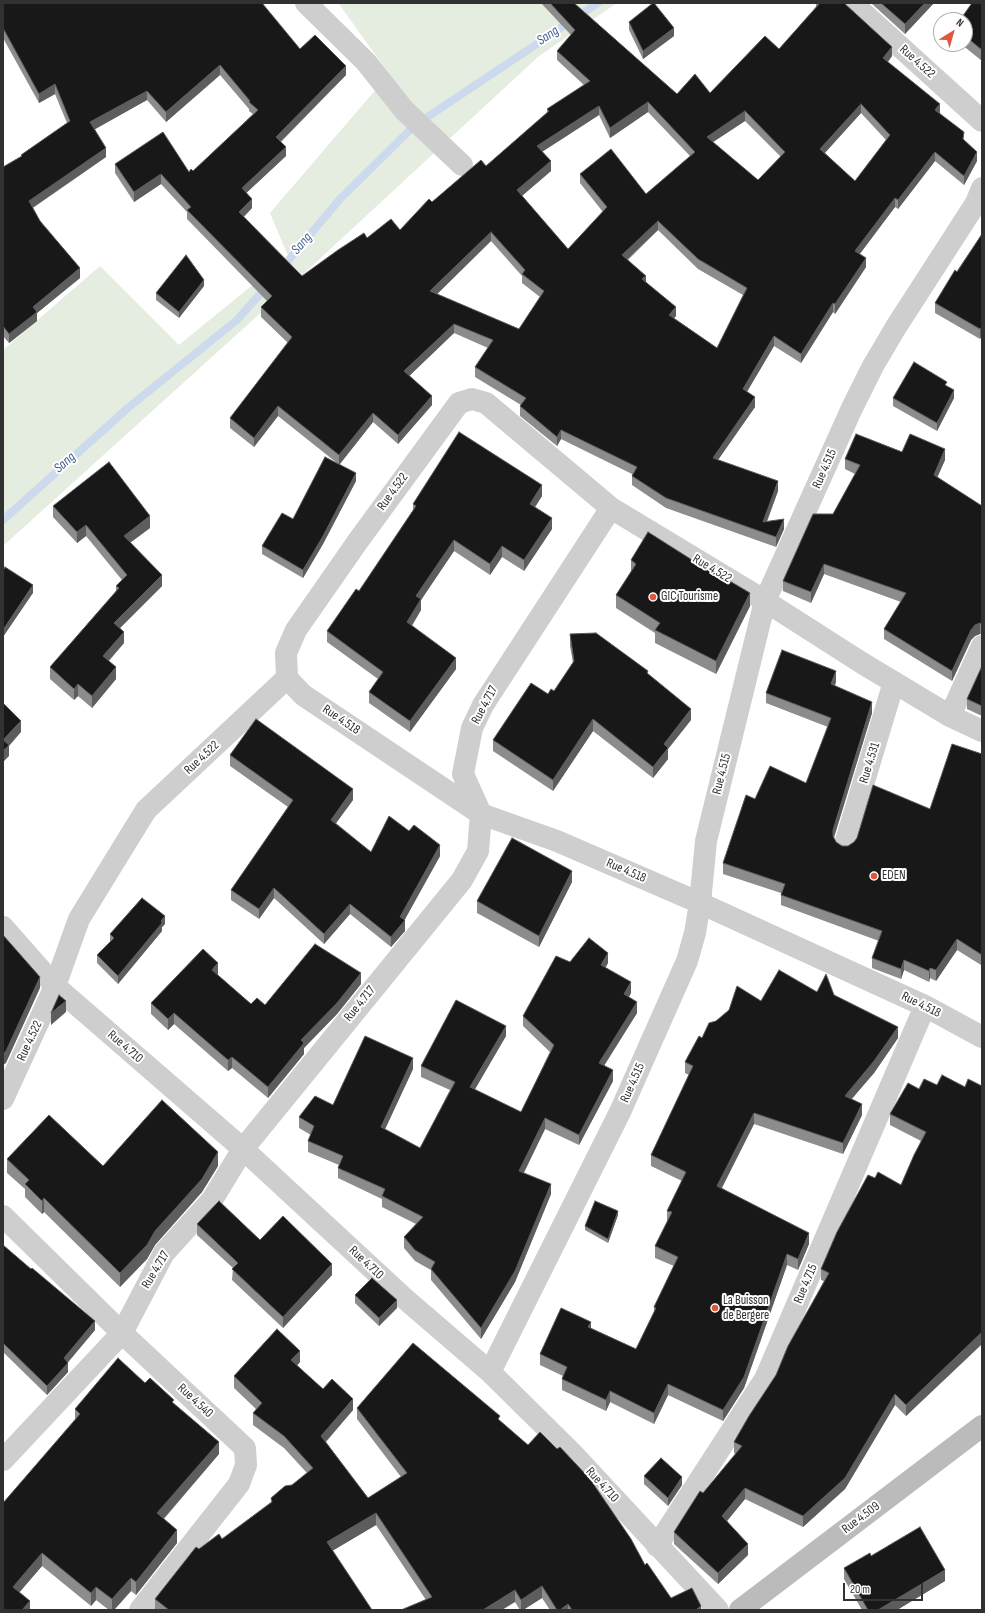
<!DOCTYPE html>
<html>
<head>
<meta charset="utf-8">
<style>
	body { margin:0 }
	#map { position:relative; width:985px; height:1613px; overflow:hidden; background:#fff; font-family:"Sofia Sans Condensed",sans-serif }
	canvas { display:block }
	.frame { position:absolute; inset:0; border:4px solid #313131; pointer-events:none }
	.north { position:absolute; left:933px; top:12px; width:40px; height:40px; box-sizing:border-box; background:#fff; border:1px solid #adadad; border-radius:50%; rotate:37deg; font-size:11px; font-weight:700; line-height:16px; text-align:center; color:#313131 }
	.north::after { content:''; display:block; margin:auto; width:14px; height:18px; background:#df563c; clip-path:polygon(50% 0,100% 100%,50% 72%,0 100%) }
	.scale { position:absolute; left:843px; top:1583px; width:80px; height:18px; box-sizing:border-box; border:2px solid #313131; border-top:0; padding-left:5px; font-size:12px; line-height:14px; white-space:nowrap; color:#313131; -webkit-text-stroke:3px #fff; paint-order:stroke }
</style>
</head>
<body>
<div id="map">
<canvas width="985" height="1613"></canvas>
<div class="frame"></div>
<div class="north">N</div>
<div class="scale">20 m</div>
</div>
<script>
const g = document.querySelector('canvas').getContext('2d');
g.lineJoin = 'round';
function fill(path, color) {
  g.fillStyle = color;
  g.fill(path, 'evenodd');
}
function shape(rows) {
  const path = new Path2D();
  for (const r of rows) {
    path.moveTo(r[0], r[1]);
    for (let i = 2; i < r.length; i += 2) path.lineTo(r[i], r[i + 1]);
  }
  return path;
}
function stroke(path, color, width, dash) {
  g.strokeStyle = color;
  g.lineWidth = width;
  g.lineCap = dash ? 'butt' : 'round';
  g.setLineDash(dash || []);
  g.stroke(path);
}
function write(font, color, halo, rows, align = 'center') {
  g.font = font + ' "Sofia Sans Condensed",sans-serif';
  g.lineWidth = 4;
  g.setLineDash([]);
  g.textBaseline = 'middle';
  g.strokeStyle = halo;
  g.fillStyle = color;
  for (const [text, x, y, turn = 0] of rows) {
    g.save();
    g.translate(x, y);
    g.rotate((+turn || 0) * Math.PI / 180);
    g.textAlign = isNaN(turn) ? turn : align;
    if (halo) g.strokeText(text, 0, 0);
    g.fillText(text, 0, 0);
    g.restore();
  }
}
fill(shape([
	[341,3,617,3,539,56,286,290,3,546,3,350,100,266,179,345,288,256,270,213,389,74,339,4]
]), '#e4ede0');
stroke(shape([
	[281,269,340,199,414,126,598,3],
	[3,520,129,407,237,320,267,286]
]), '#cdd9ec', 8);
stroke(shape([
	[306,3,366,62,404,110,462,165],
	[852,3,982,121],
	[287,678,303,695,481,814,557,841,700,903,925,1006,982,1037],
	[950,716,982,646],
	[845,844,894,682],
	[3,927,55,986,243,1149,404,1298,490,1372,572,1453,718,1610],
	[3,1099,55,986,79,919,146,810,287,678,286,653,296,630,358,541,459,403,472,399,486,403,611,508,765,601,862,663,950,716,982,731],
	[3,1216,122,1333,245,1448,246,1465,239,1484,140,1610],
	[490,1372,620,1112,687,961,695,933,700,903,706,841,765,601,852,408,873,366,896,327,976,203,982,188],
	[3,1460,122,1333,164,1253,212,1200,243,1149,462,880,478,851,481,814,463,774,472,728,483,705,611,508],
	[657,1546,765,1379,925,1006]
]), '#cecece', 22);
stroke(shape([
	[740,1610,982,1426]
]), '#bbb', 22);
fill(shape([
	[3,3,300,49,346,75,281,142,286,156,246,193,252,208,244,217,302,276,367,238,400,230,432,202,486,166,547,113,547,109,584,85,557,60,557,51,571,35,541,3,574,3,677,94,710,93,779,49,816,7,816,3,844,3,892,56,888,62,940,113,964,140,977,161,964,185,935,161,898,209,895,207,860,254,866,267,835,314,833,312,801,363,774,346,747,392,755,407,718,460,778,491,767,522,784,529,776,547,666,508,632,485,632,474,561,439,557,446,520,416,520,406,521,405,475,377,475,367,488,348,454,333,409,376,432,405,398,444,373,422,340,464,356,481,323,544,303,578,262,554,262,546,293,519,337,463,278,416,254,447,230,428,230,418,288,343,261,317,261,307,267,301,187,219,187,212,161,184,134,202,115,173,115,164,189,172,193,171,253,114,249,111,249,109,220,75,166,122,147,100,95,129,106,157,33,208,40,221,80,278,37,313,37,321,9,343,3,336,3,167,21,157,21,155,67,123,55,94,39,103,3,38],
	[648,112,690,156,646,194,580,174,580,183,603,212,568,249,522,196,551,171,542,152,599,115,610,138],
	[861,113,886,140,855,181,825,153],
	[745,121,781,157,758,180,713,142],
	[658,230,698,269,743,295,717,348,674,318,676,316,646,282,628,260],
	[491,241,522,276,522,283,540,297,519,329,437,294],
	[871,3,934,3,905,34],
	[982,3,982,61,961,44,965,44,965,20],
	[629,22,674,36,643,59,629,30],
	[982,234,980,339,935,313,935,303],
	[204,286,179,318,156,300,156,293],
	[947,386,954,398,937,431,893,406,893,398],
	[902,452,945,460,937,477,982,506,982,634,980,634,975,636,971,640,952,681,884,639,884,629,901,602,824,574,811,603,783,591,783,581,833,514,855,474,845,469,845,459],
	[542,496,535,507,552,529,524,571,502,557,490,575,454,551,421,600,421,610,412,626,456,669,410,732,369,703,369,692,378,679,327,642,327,631,359,591,413,511,413,504],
	[53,506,150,528,130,543,162,586,120,628,124,643,109,661,116,679,92,708,78,696,74,700,50,679,50,667,116,591,116,586,122,580,86,536,77,543,53,517],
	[631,560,750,606,716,674,655,643,655,633,616,608,616,595,631,573],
	[570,634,648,674,691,720,668,749,668,759,653,778,593,731,553,791,493,751,493,740,548,694,554,691,573,663,570,646],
	[982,666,982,716,967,709,967,699],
	[836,682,835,685,872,713,834,838,836,842,842,846,848,846,930,809,982,754,982,969,981,969,981,965,957,950,936,981,930,978,929,982,904,970,901,979,872,968,872,958,879,941,781,905,781,893,723,874,723,863,755,799,806,783,828,727,766,703,766,693],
	[230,755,353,800,336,823,371,852,440,856,404,920,405,931,391,947,350,914,324,944,274,898,259,919,231,900,231,890,288,807,230,766],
	[572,882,539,947,477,913,477,901],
	[165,924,162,927,162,931,118,984,97,963,97,955,110,942,110,934],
	[570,962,608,963,605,968,631,993,629,997,637,1013,604,1065,613,1081,579,1145,545,1129,524,1173,551,1194,515,1282,481,1339,431,1280,431,1270,415,1261,404,1248,404,1237,416,1224,382,1207,382,1199,338,1178,338,1168,339,1165,308,1152,308,1141,311,1135,299,1128,299,1117,333,1105,413,1069,385,1129,420,1148,450,1090,421,1077,421,1066,506,1036,474,1090,521,1112,550,1052,523,1026,523,1016],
	[217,974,251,1004,265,1005,361,984,337,1014,304,1048,304,1054,268,1098,232,1068,228,1071,174,1024,168,1030,151,1014,151,1003,218,974],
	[817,992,834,995,898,1038,874,1073,851,1099,862,1115,843,1154,754,1124,722,1188,809,1244,798,1270,787,1265,744,1388,723,1421,668,1395,654,1424,610,1402,606,1411,562,1390,562,1379,563,1376,540,1365,540,1354,591,1328,636,1349,654,1312,654,1307,674,1266,655,1258,655,1246,667,1222,667,1211,682,1181,651,1166,651,1155,689,1075,685,1073,685,1062,702,1038,716,1021,761,1001],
	[937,1085,965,1087,982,1086,982,1344,906,1416,895,1405,845,1489,803,1527,745,1499,727,1521,748,1555,718,1584,674,1544,674,1532,703,1493,736,1454,734,1453,734,1442,776,1375,824,1281,821,1280,821,1269,875,1178,901,1185,921,1141,890,1125,890,1114,919,1089],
	[7,1159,103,1166,218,1166,202,1192,155,1245,147,1259,120,1287,44,1212,42,1214,25,1197,25,1189,7,1173],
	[618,1215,608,1243,585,1230,585,1226],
	[197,1224,332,1275,283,1328,232,1280,233,1268,197,1235],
	[3,1245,95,1330,68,1362,68,1372,47,1395,4,1353,3,1355],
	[355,1295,397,1308,379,1326,355,1303],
	[300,1362,297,1366,323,1389,353,1410,326,1442,368,1498,401,1477,357,1419,357,1408,500,1421,645,1565,671,1598,701,1610,550,1610,542,1598,523,1610,520,1610,515,1602,426,1600,376,1525,332,1551,372,1610,155,1610,155,1599,199,1549,222,1539,271,1502,307,1473,284,1448,253,1425,253,1413,256,1409,234,1388,234,1376],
	[145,1383,174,1404,219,1454,164,1519,177,1543,136,1595,131,1591,114,1610,109,1610,96,1600,91,1606,42,1566,19,1592,30,1610,3,1610,75,1421,75,1409],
	[644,1476,682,1485,668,1506,644,1484],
	[871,1556,945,1581,897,1610,862,1610,844,1579,844,1568]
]), '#8c8c8c');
fill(shape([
	[925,3,934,3,905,34,905,24],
	[674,28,674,36,643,59,643,51],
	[892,47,892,56,883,68,883,58],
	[220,65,220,75,166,122,166,112],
	[346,66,346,75,276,146,276,137],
	[55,84,55,94,39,103,39,94],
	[147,91,147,100,90,132,90,122],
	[648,102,648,112,610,138,610,128],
	[861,104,861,113,820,158,820,149],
	[940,104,940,114,935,110],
	[599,106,599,115,537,155,537,146],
	[745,111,745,121,707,146,707,137],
	[286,147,286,156,242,197,242,188],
	[106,148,106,157,29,210,29,201],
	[935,152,935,161,898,209,898,200],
	[977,152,977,161,964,185,964,176],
	[551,161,551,171,517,200,517,190],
	[161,174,161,184,134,202,134,192],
	[895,198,895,207,855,260,855,251],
	[252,199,252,208,239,221,239,212],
	[658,221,658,230,622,264,622,255],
	[491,232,491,241,430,301,430,291],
	[866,258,866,267,835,314,835,304],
	[80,268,80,278,37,313,37,321,9,343,9,334,33,307],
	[646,276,646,285,642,279],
	[204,280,204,286,179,318,179,312],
	[833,303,833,312,801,363,801,354],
	[676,307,676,316,669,324,669,315],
	[454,324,454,333,404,381,404,371],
	[982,327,982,336,980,339,980,329],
	[774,336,774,346,743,398,743,389],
	[954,390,954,398,937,431,937,423],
	[432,396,432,405,398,444,398,435],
	[755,397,755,407,713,467,713,458],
	[278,406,278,416,254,447,254,438],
	[373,413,373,422,339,465,339,455],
	[561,430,561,439,557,446,557,437],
	[945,449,945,460,934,485,934,475],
	[356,473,356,481,323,544,303,578,303,570],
	[778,481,778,491,763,531,763,522],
	[542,485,542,496,530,515,530,504],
	[150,516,150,528,124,547,124,536],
	[552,518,552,529,524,571,524,560],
	[784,519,784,529,776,547,776,537],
	[86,525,86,536,77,543,77,532],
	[454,540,454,551,421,600,421,610,407,633,407,622,416,596],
	[502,546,502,557,490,575,490,564],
	[824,564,824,574,811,603,811,592],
	[162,575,162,586,114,634,114,623],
	[33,585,33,593,3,637,3,630],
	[750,593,750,606,716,674,716,661],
	[980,623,980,634,975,636,971,640,952,681,952,671,971,630,975,625],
	[124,632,124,643,103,667,103,656],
	[456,658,456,669,410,732,410,721],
	[116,667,116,679,92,708,92,696],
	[836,671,836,682,831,694,831,684],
	[78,684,78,696,74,700,74,689],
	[872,702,872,713,833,840,833,830],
	[691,709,691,720,668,749,668,759,653,778,653,767,664,744],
	[593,719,593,731,553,791,553,780],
	[21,721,21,732,9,746,9,756,3,762,3,740],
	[353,789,353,800,331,830,331,820],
	[440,845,440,856,403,923,405,920,405,931,391,947,391,937,400,917],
	[572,871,572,882,539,947,539,936],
	[274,888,274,898,259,919,259,909],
	[350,904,350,914,324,944,324,934],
	[165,916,165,924,162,927,162,931,118,984,118,976],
	[957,939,957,950,936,981,936,970],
	[608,953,608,963,601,976,601,965],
	[904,960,904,970,901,979,901,969],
	[218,963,218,974,212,981,212,970],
	[930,968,930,978,929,982,929,971],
	[361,973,361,984,337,1014,304,1048,304,1054,268,1098,268,1087,301,1040],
	[40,977,40,988,6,1063,3,1065,3,1054],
	[631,982,631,993,624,1005,624,994],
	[66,1001,66,1012,51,1025,51,1013],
	[637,1002,637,1013,599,1074,599,1063],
	[174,1013,174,1024,168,1030,168,1019],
	[506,1026,506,1036,470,1098,470,1087],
	[898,1027,898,1038,874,1073,845,1107,845,1096],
	[232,1057,232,1068,228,1071,228,1060],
	[413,1058,413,1069,381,1138,381,1127],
	[613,1070,613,1081,579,1145,579,1135],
	[862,1104,862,1115,843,1154,843,1143],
	[754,1113,754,1124,717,1197,717,1186],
	[545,1118,545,1129,519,1182,519,1171],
	[218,1152,218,1166,202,1192,155,1245,147,1259,120,1287,120,1273],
	[551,1184,551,1194,515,1282,481,1339,481,1328],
	[44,1198,44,1212,42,1214,42,1201],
	[618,1211,618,1215,608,1243,608,1239],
	[809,1233,809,1244,798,1270,798,1259],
	[787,1254,787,1265,744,1388,723,1421,723,1410],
	[332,1264,332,1275,283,1328,283,1317],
	[397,1300,397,1308,379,1326,379,1318],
	[95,1321,95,1330,64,1367,64,1358],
	[591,1322,591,1334,588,1327],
	[982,1332,982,1344,906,1416,906,1405],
	[4,1344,4,1353,3,1355,3,1346],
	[300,1351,300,1362,291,1372,291,1360],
	[68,1363,68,1372,47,1395,47,1386],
	[668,1384,668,1395,654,1424,654,1413],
	[610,1391,610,1402,606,1411,606,1400],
	[895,1394,895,1405,845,1489,803,1527,803,1516],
	[353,1399,353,1410,321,1447,321,1436],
	[219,1442,219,1454,157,1526,157,1513],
	[682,1477,682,1485,668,1506,668,1498],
	[745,1488,745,1499,722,1527,722,1516],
	[376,1513,376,1525,327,1554,327,1542],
	[177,1530,177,1543,136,1595,136,1582],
	[748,1544,748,1555,718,1584,718,1573],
	[42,1553,42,1566,13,1600,13,1587],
	[945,1570,945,1581,897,1610,878,1610],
	[131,1578,131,1591,114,1610,112,1610,112,1599],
	[542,1586,542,1598,523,1610,521,1610,521,1600],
	[96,1587,96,1600,91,1606,91,1593],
	[515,1590,515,1602,502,1610,483,1610],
	[30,1601,30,1610,22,1610],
	[568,1604,568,1610,560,1610],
	[701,1606,701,1610,696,1610]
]), '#5d5d5d');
const building = shape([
	[3,3,262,3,300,49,315,35,346,66,276,137,286,147,242,188,252,199,239,212,302,276,338,250,364,233,367,238,391,219,400,230,429,199,432,202,481,160,486,166,549,111,547,109,590,81,557,51,575,30,550,3,574,3,677,94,695,74,710,93,765,36,779,49,820,3,844,3,892,47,883,58,940,104,935,110,964,132,963,139,977,152,964,176,935,152,898,200,895,198,855,251,866,258,835,304,833,303,801,354,774,336,743,389,755,397,713,458,778,481,763,522,784,519,776,537,666,498,632,476,637,467,561,430,557,437,520,406,526,398,475,367,493,340,454,324,404,371,432,396,398,435,373,413,339,455,278,406,254,438,230,418,292,337,261,307,272,296,187,210,191,207,161,174,134,192,115,164,163,132,189,172,191,169,193,171,258,110,249,102,250,101,220,65,166,112,147,91,90,122,106,148,29,201,40,221,80,268,33,307,37,312,9,334,3,326,3,167,22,156,21,155,70,121,55,84,39,94,3,28,3,3],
	[648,102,695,152,646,194,611,149,580,174,607,207,568,249,517,190,551,161,537,146,599,106,610,128,648,102],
	[861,104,890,135,855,181,820,149,861,104],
	[745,111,785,152,758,180,707,137,745,111],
	[658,221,698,259,747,288,717,348,669,315,676,307,642,279,646,276,622,255,658,221],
	[491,232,525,270,522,274,544,291,519,329,430,291,491,232],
	[653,3,654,3,674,28,643,51,629,22,653,3],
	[881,3,925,3,905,24,881,3],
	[972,3,982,3,982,50,965,36,965,20,960,20,972,3],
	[982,234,982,327,980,329,935,303,955,270,957,272,982,234],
	[186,255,204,280,179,312,156,293,186,255],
	[914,362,947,382,945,385,954,390,937,423,893,398,914,362],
	[459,432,542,485,530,504,552,518,524,560,502,546,490,564,454,540,416,596,421,599,407,622,456,658,410,721,369,692,383,672,327,631,356,589,359,591,416,506,413,504,459,432],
	[856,434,902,452,910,434,945,449,934,475,982,506,982,624,980,623,975,625,971,630,952,671,884,629,906,593,824,564,811,592,783,581,813,514,833,514,860,465,845,459,856,434],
	[325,457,356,473,323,536,303,570,262,546,282,513,293,519,325,457],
	[109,462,150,516,124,536,162,575,114,623,124,632,103,656,116,667,92,696,78,684,74,689,50,667,119,588,116,586,127,575,86,525,77,532,53,506,109,462],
	[648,532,700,565,701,564,750,593,716,661,655,630,660,623,616,595,636,564,631,560,648,532],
	[5,567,33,585,3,630,3,571,5,567],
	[596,633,648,671,647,673,691,709,664,744,668,748,653,767,593,719,553,780,493,740,531,683,548,694,551,689,554,691,574,661,570,634,596,633],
	[782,650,836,671,831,684,872,702,833,830,833,836,836,842,842,846,848,846,854,842,857,838,873,785,930,809,952,744,982,754,982,955,957,939,936,970,930,968,929,971,904,960,901,969,872,958,882,931,781,895,785,884,723,863,746,795,755,799,770,766,806,783,831,718,766,693,782,650],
	[982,666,982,706,967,699,982,666],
	[3,703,21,721,3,740,9,745,3,751,3,703],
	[256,719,353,789,331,820,371,852,389,816,409,831,414,825,440,845,400,917,405,920,391,937,350,904,324,934,274,888,259,909,231,890,293,800,230,755,256,719],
	[512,838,572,871,539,936,477,901,512,838],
	[142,898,165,916,161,921,162,923,118,976,97,955,114,938,110,934,142,898],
	[3,935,40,977,6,1051,3,1054,3,935],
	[589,938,608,953,601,965,631,982,624,994,637,1002,599,1063,613,1070,579,1135,545,1118,519,1171,551,1184,515,1271,481,1328,431,1269,435,1262,415,1250,404,1237,423,1217,382,1196,385,1189,338,1168,343,1156,308,1141,314,1126,299,1117,315,1096,333,1105,365,1036,413,1058,381,1127,420,1148,455,1082,421,1066,456,1000,506,1026,470,1087,521,1112,554,1045,523,1016,556,956,570,962,589,938],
	[315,944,361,973,337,1003,301,1040,304,1043,268,1087,232,1057,228,1060,174,1013,168,1019,151,1003,203,949,218,963,212,970,251,1004,257,998,265,1005,315,944],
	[779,970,817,992,826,974,834,995,898,1027,874,1061,845,1096,862,1104,843,1143,754,1113,717,1186,809,1233,798,1259,787,1254,744,1377,723,1410,668,1384,654,1413,610,1391,606,1400,562,1379,567,1367,540,1354,561,1308,591,1322,588,1327,636,1349,656,1308,654,1307,678,1257,655,1246,672,1212,667,1211,686,1172,651,1155,693,1066,685,1062,699,1036,702,1038,709,1023,716,1021,729,1010,737,986,761,1001,779,970],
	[59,995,66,1001,51,1013,59,995],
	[942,1075,965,1087,968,1079,982,1086,982,1332,906,1405,895,1394,845,1478,803,1516,745,1488,722,1516,748,1544,718,1573,674,1532,700,1491,703,1493,742,1446,734,1442,749,1416,776,1375,788,1346,829,1273,821,1269,837,1232,868,1175,875,1178,878,1172,901,1185,914,1155,926,1132,890,1114,908,1083,919,1089,924,1079,937,1085,942,1075],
	[162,1100,218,1152,202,1179,155,1231,147,1245,120,1273,44,1198,42,1201,25,1184,29,1180,7,1159,49,1115,103,1166,162,1100],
	[219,1201,260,1240,283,1216,332,1264,283,1317,232,1269,238,1263,197,1224,219,1201],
	[595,1201,618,1211,608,1239,585,1226,595,1201],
	[3,1245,31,1269,32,1268,95,1321,64,1358,68,1363,47,1386,4,1344,3,1346,3,1245],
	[372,1278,397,1300,379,1318,355,1295,372,1278],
	[277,1329,300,1351,291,1360,323,1389,332,1379,353,1399,321,1436,368,1498,407,1473,357,1408,413,1343,500,1416,498,1419,528,1445,540,1432,557,1449,560,1447,590,1479,631,1539,645,1565,647,1563,671,1598,692,1588,701,1606,696,1610,572,1610,568,1604,560,1610,557,1610,542,1586,521,1600,515,1590,483,1610,401,1610,432,1597,376,1513,327,1542,372,1610,169,1610,155,1599,196,1547,199,1549,219,1534,222,1539,272,1502,271,1498,285,1486,292,1485,313,1468,284,1436,253,1413,262,1403,234,1376,277,1329],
	[118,1358,145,1383,150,1378,174,1400,172,1402,219,1442,157,1513,177,1530,136,1582,131,1578,112,1599,96,1587,91,1593,42,1553,13,1587,30,1601,22,1610,3,1610,3,1503,80,1414,75,1409,118,1358],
	[661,1458,682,1477,668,1498,644,1476,661,1458],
	[920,1527,945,1570,878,1610,868,1610,844,1568,870,1553,871,1556,920,1527]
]);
fill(building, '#181818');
stroke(building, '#5d5d5d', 1);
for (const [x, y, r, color] of [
	[653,597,4,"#df563c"],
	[874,876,4,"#df563c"],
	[715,1308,4,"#df563c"]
]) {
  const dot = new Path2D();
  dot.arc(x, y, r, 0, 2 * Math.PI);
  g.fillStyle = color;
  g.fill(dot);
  stroke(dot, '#fff', 1.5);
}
write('13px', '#313131', '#fff', [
	["Rue 4.522",917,62,42],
	["Rue 4.515",825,469,-66],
	["Rue 4.522",393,492,-54],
	["Rue 4.522",712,569,31],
	["Rue 4.717",485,705,-62],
	["Rue 4.518",341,720,34],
	["Rue 4.522",202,758,-43],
	["Rue 4.531",870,763,-73],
	["Rue 4.515",722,774,-76],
	["Rue 4.518",626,871,23],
	["Rue 4.717",360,1004,-51],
	["Rue 4.518",921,1005,26],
	["Rue 4.522",30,1041,-65],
	["Rue 4.710",125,1047,41],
	["Rue 4.515",633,1083,-66],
	["Rue 4.710",366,1263,43],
	["Rue 4.717",156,1270,-59],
	["Rue 4.715",806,1284,-67],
	["Rue 4.540",195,1401,43],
	["Rue 4.710",602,1485,48],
	["Rue 4.509",861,1518,-37]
]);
write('13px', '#313131', '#fff', [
	["GIC Tourisme",661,597],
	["EDEN",882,876],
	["La Buisson",723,1301],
	["de Bergere",723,1316]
], 'left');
write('italic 14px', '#415f91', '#fff', [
	["Sang",548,36,-34],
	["Sang",302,244,-49],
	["Sang",65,463,-42]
]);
</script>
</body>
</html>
